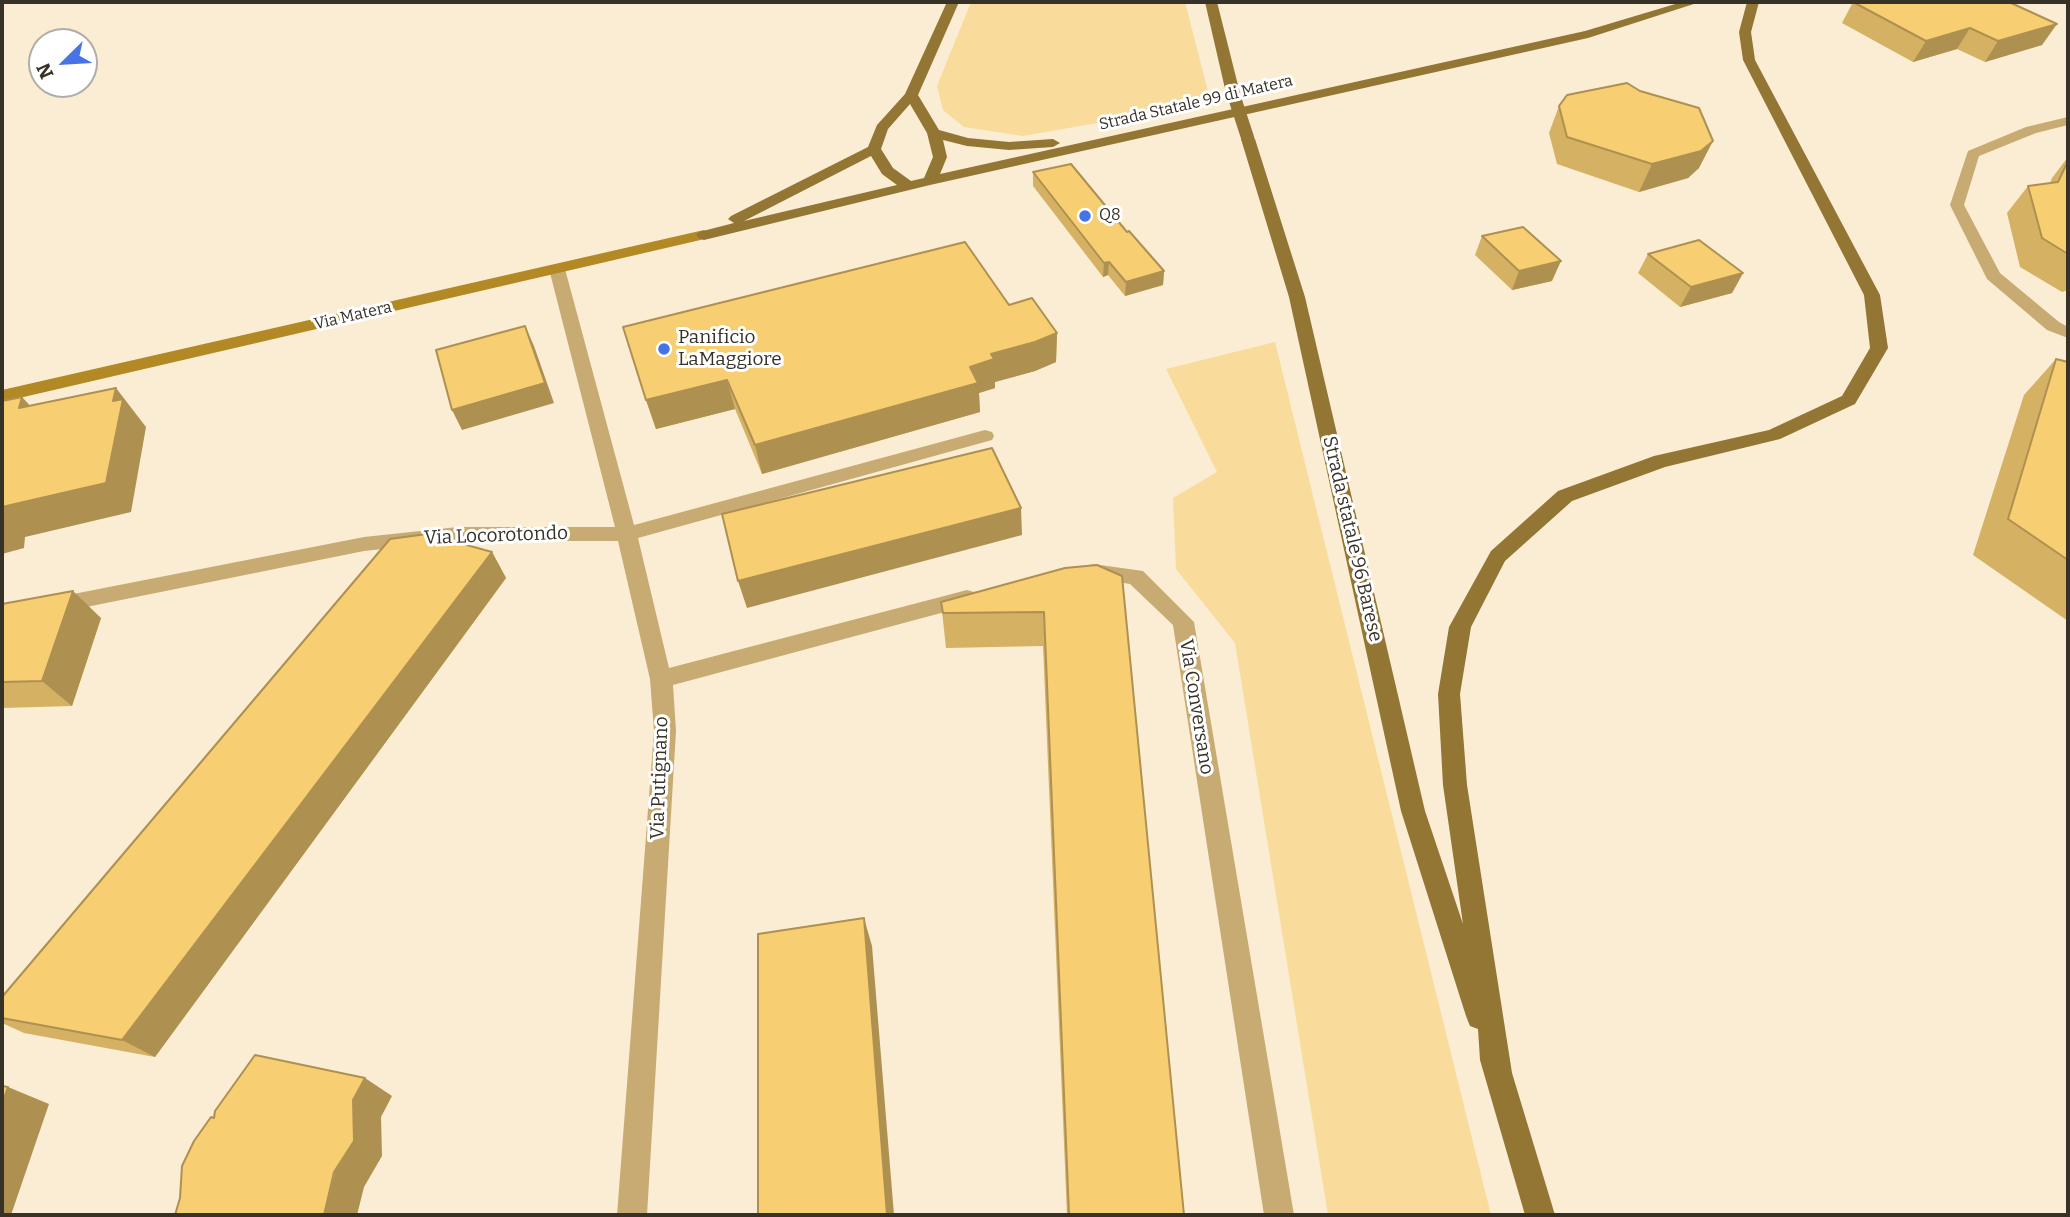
<!DOCTYPE html>
<html>
<head>
<meta charset="utf-8">
<style>
	body { margin:0 }
	#map { position:relative; width:2070px; height:1217px; overflow:hidden; background:#faedd3; font-family:Bitter,serif }
	canvas { display:block }
	.frame { position:absolute; inset:0; border:4px solid #373228; pointer-events:none }
	.north { position:absolute; left:28px; top:28px; width:70px; height:70px; box-sizing:border-box; background:#fff; border:2px solid #afada9; border-radius:50%; rotate:246deg; font-size:19px; font-weight:700; line-height:28px; text-align:center; color:#373228 }
	.north::after { content:''; display:block; margin:auto; width:24px; height:32px; background:#4674e6; clip-path:polygon(50% 0,100% 100%,50% 72%,0 100%) }
</style>
</head>
<body>
<div id="map">
<canvas width="2070" height="1217"></canvas>
<div class="frame"></div>
<div class="north">N</div>
</div>
<script>
const g = document.querySelector('canvas').getContext('2d');
g.lineJoin = 'round';
function fill(path, color) {
  g.fillStyle = color;
  g.fill(path, 'evenodd');
}
function shape(rows) {
  const path = new Path2D();
  for (const r of rows) {
    path.moveTo(r[0], r[1]);
    for (let i = 2; i < r.length; i += 2) path.lineTo(r[i], r[i + 1]);
  }
  return path;
}
function stroke(path, color, width, dash) {
  g.strokeStyle = color;
  g.lineWidth = width;
  g.lineCap = dash ? 'butt' : 'round';
  g.setLineDash(dash || []);
  g.stroke(path);
}
function write(font, color, halo, rows, align = 'center') {
  g.font = font + ' Bitter,serif';
  g.lineWidth = 6;
  g.setLineDash([]);
  g.textBaseline = 'middle';
  g.strokeStyle = halo;
  g.fillStyle = color;
  for (const [text, x, y, turn = 0] of rows) {
    g.save();
    g.translate(x, y);
    g.rotate((+turn || 0) * Math.PI / 180);
    g.textAlign = isNaN(turn) ? turn : align;
    if (halo) g.strokeText(text, 0, 0);
    g.fillText(text, 0, 0);
    g.restore();
  }
}
fill(shape([
	[971,2,1185,2,1211,103,1023,136,964,127,943,110,937,86],
	[1275,342,1491,1215,1328,1215,1235,643,1176,569,1173,498,1217,472,1166,369]
]), '#f9db9c');
fill(shape([
	[2068,117,2068,125,2036,133,1979,156,1964,205,2000,273,2059,322,2068,327,2068,338,2047,330,1987,279,1950,205,1968,151,2026,127,2068,117],
	[557,264,565,269,634,525,985,430,992,432,994,436,992,440,638,538,669,668,967,590,974,592,977,598,974,604,967,606,673,685,676,731,647,1215,617,1215,654,731,650,679,618,541,458,541,364,551,2,624,2,608,364,537,458,527,615,527,549,269,557,264],
	[1093,564,1143,571,1194,622,1294,1215,1264,1215,1173,625,1130,584,1086,577,1083,572,1086,567,1093,564]
]), '#c7ab73');
fill(shape([
	[704,230,712,235,709,238,2,402,2,390,704,230]
]), '#b28924');
fill(shape([
	[947,2,959,2,918,95,939,130,968,138,1009,142,1053,139,1060,143,1053,147,1009,150,967,146,943,140,947,157,940,174,1585,31,1682,2,1700,2,1588,38,930,185,704,240,699,238,696,235,699,232,734,223,728,219,731,216,868,147,877,125,905,94,947,2],
	[910,104,927,133,933,157,924,178,911,181,893,168,881,149,888,129,910,104],
	[871,156,882,174,897,185,744,221,871,156],
	[1205,2,1217,2,1240,93,1238,96,1228,96,1226,93,1205,2],
	[1747,2,1759,2,1751,32,1755,60,1880,295,1888,348,1855,404,1780,439,1665,467,1572,501,1505,561,1471,627,1460,694,1467,785,1512,1073,1555,1215,1525,1215,1480,1060,1478,1029,1470,1026,1466,1016,1401,811,1289,297,1241,139,1248,135,1255,139,1305,297,1425,811,1463,924,1443,785,1438,694,1449,627,1491,551,1558,491,1654,456,1769,430,1842,396,1870,348,1864,295,1743,60,1739,32,1747,2]
]), '#937534');
stroke(shape([
	[1233,93,1248,139]
]), '#937534', 13);
fill(shape([
	[1853,2,2010,2,2042,45,1985,62,1957,49,1913,62,1842,23],
	[1559,106,1699,168,1688,178,1639,192,1557,164,1549,133],
	[2068,157,2068,290,2062,292,2020,267,2007,213,2028,186,2050,183,2052,178],
	[1033,172,1127,232,1164,271,1163,285,1125,296,1108,275,1103,277,1033,186],
	[1482,236,1552,281,1512,290,1475,255],
	[1648,254,1743,273,1732,293,1680,307,1638,273],
	[1009,305,1057,333,1056,362,1035,371,995,382,995,388,979,393,980,412,762,474,735,409,656,429,646,400],
	[2056,359,2068,560,2068,621,1973,555,2024,395],
	[492,552,506,578,155,1057,24,1033,2,1023,2,997],
	[1065,568,1184,1215,1067,1215,1043,646,946,648,941,602],
	[2,604,101,618,72,706,2,708]
]), '#d5b163');
fill(shape([
	[2057,24,2042,45,1985,62,1998,41],
	[1970,28,1957,49,1913,62,1926,41],
	[1713,141,1699,168,1688,178,1639,192,1652,164],
	[1561,261,1552,281,1512,290,1519,271],
	[1109,262,1108,275,1103,277,1104,263],
	[1164,271,1163,285,1125,296,1126,282],
	[1743,273,1732,293,1680,307,1691,287],
	[525,326,534,346,554,403,462,430,452,410],
	[1057,333,1056,362,1035,371,995,382,995,388,979,393,980,412,762,474,755,445,970,367,991,354],
	[727,380,735,409,656,429,646,400],
	[116,388,146,427,131,512,25,537,24,548,2,554,2,507],
	[22,397,48,425,19,408],
	[1021,508,1022,535,747,608,738,581],
	[492,552,506,578,155,1057,122,1040],
	[73,591,101,618,72,706,42,681],
	[864,918,872,946,894,1215,887,1215],
	[365,1078,392,1096,381,1117,382,1156,364,1187,357,1215,324,1215,353,1100],
	[8,1087,49,1104,11,1215,2,1215,2,1104]
]), '#ae9050');
const building = shape([
	[1853,2,2009,2,2057,24,1998,41,1970,28,1926,41,1853,2],
	[1627,83,1640,91,1699,108,1713,141,1701,151,1652,164,1567,137,1559,106,1567,95,1627,83],
	[2068,161,2068,254,2042,238,2028,186,2058,182,2068,161],
	[1071,164,1127,232,1129,231,1164,271,1126,282,1109,262,1104,263,1033,172,1071,164],
	[1523,227,1561,261,1519,271,1482,236,1523,227],
	[1699,240,1743,273,1691,287,1648,254,1699,240],
	[965,242,1009,305,1032,298,1057,333,1035,342,991,354,994,359,970,367,978,383,755,445,727,380,646,400,623,327,965,242],
	[525,326,545,383,452,410,436,350,525,326],
	[2056,359,2068,362,2068,560,2008,519,2056,359],
	[116,388,113,401,123,399,106,483,2,507,2,401,22,397,19,408,116,388],
	[992,448,1021,508,738,581,722,514,992,448],
	[427,534,492,552,122,1040,2,1018,2,997,390,539,427,534],
	[1097,565,1122,576,1184,1215,1069,1215,1044,612,943,613,941,602,1065,568,1097,565],
	[73,591,42,681,2,682,2,604,73,591],
	[864,918,887,1215,758,1215,758,934,864,918],
	[255,1055,365,1078,353,1100,354,1141,334,1172,324,1215,175,1215,180,1198,182,1166,194,1141,211,1117,214,1118,215,1111,255,1055],
	[2,1086,8,1087,2,1104,2,1086]
]);
fill(building, '#f8ce73');
stroke(building, '#ae9050', 2);
for (const [x, y, r, color] of [
	[1085,216,7,"#4674e6"],
	[664,349,7,"#4674e6"]
]) {
  const dot = new Path2D();
  dot.arc(x, y, r, 0, 2 * Math.PI);
  g.fillStyle = color;
  g.fill(dot);
  stroke(dot, '#fff', 2.5);
}
write('16px', '#373228', '#fff', [
	["Strada Statale 99 di Matera",1196,103,-13],
	["Via Matera",353,316,-13]
]);
write('16px', '#373228', '#fff', [
	["Q8",1099,216]
], 'left');
write('19px', '#373228', '#fff', [
	["Panificio",678,338],
	["LaMaggiore",678,360]
], 'left');
write('19px', '#373228', '#fff', [
	["Via Locorotondo",496,536,-2],
	["Strada statale 96 Barese",1352,539,77],
	["Via Conversano",1196,707,81],
	["Via Putignano",660,778,-88]
]);
</script>
</body>
</html>
